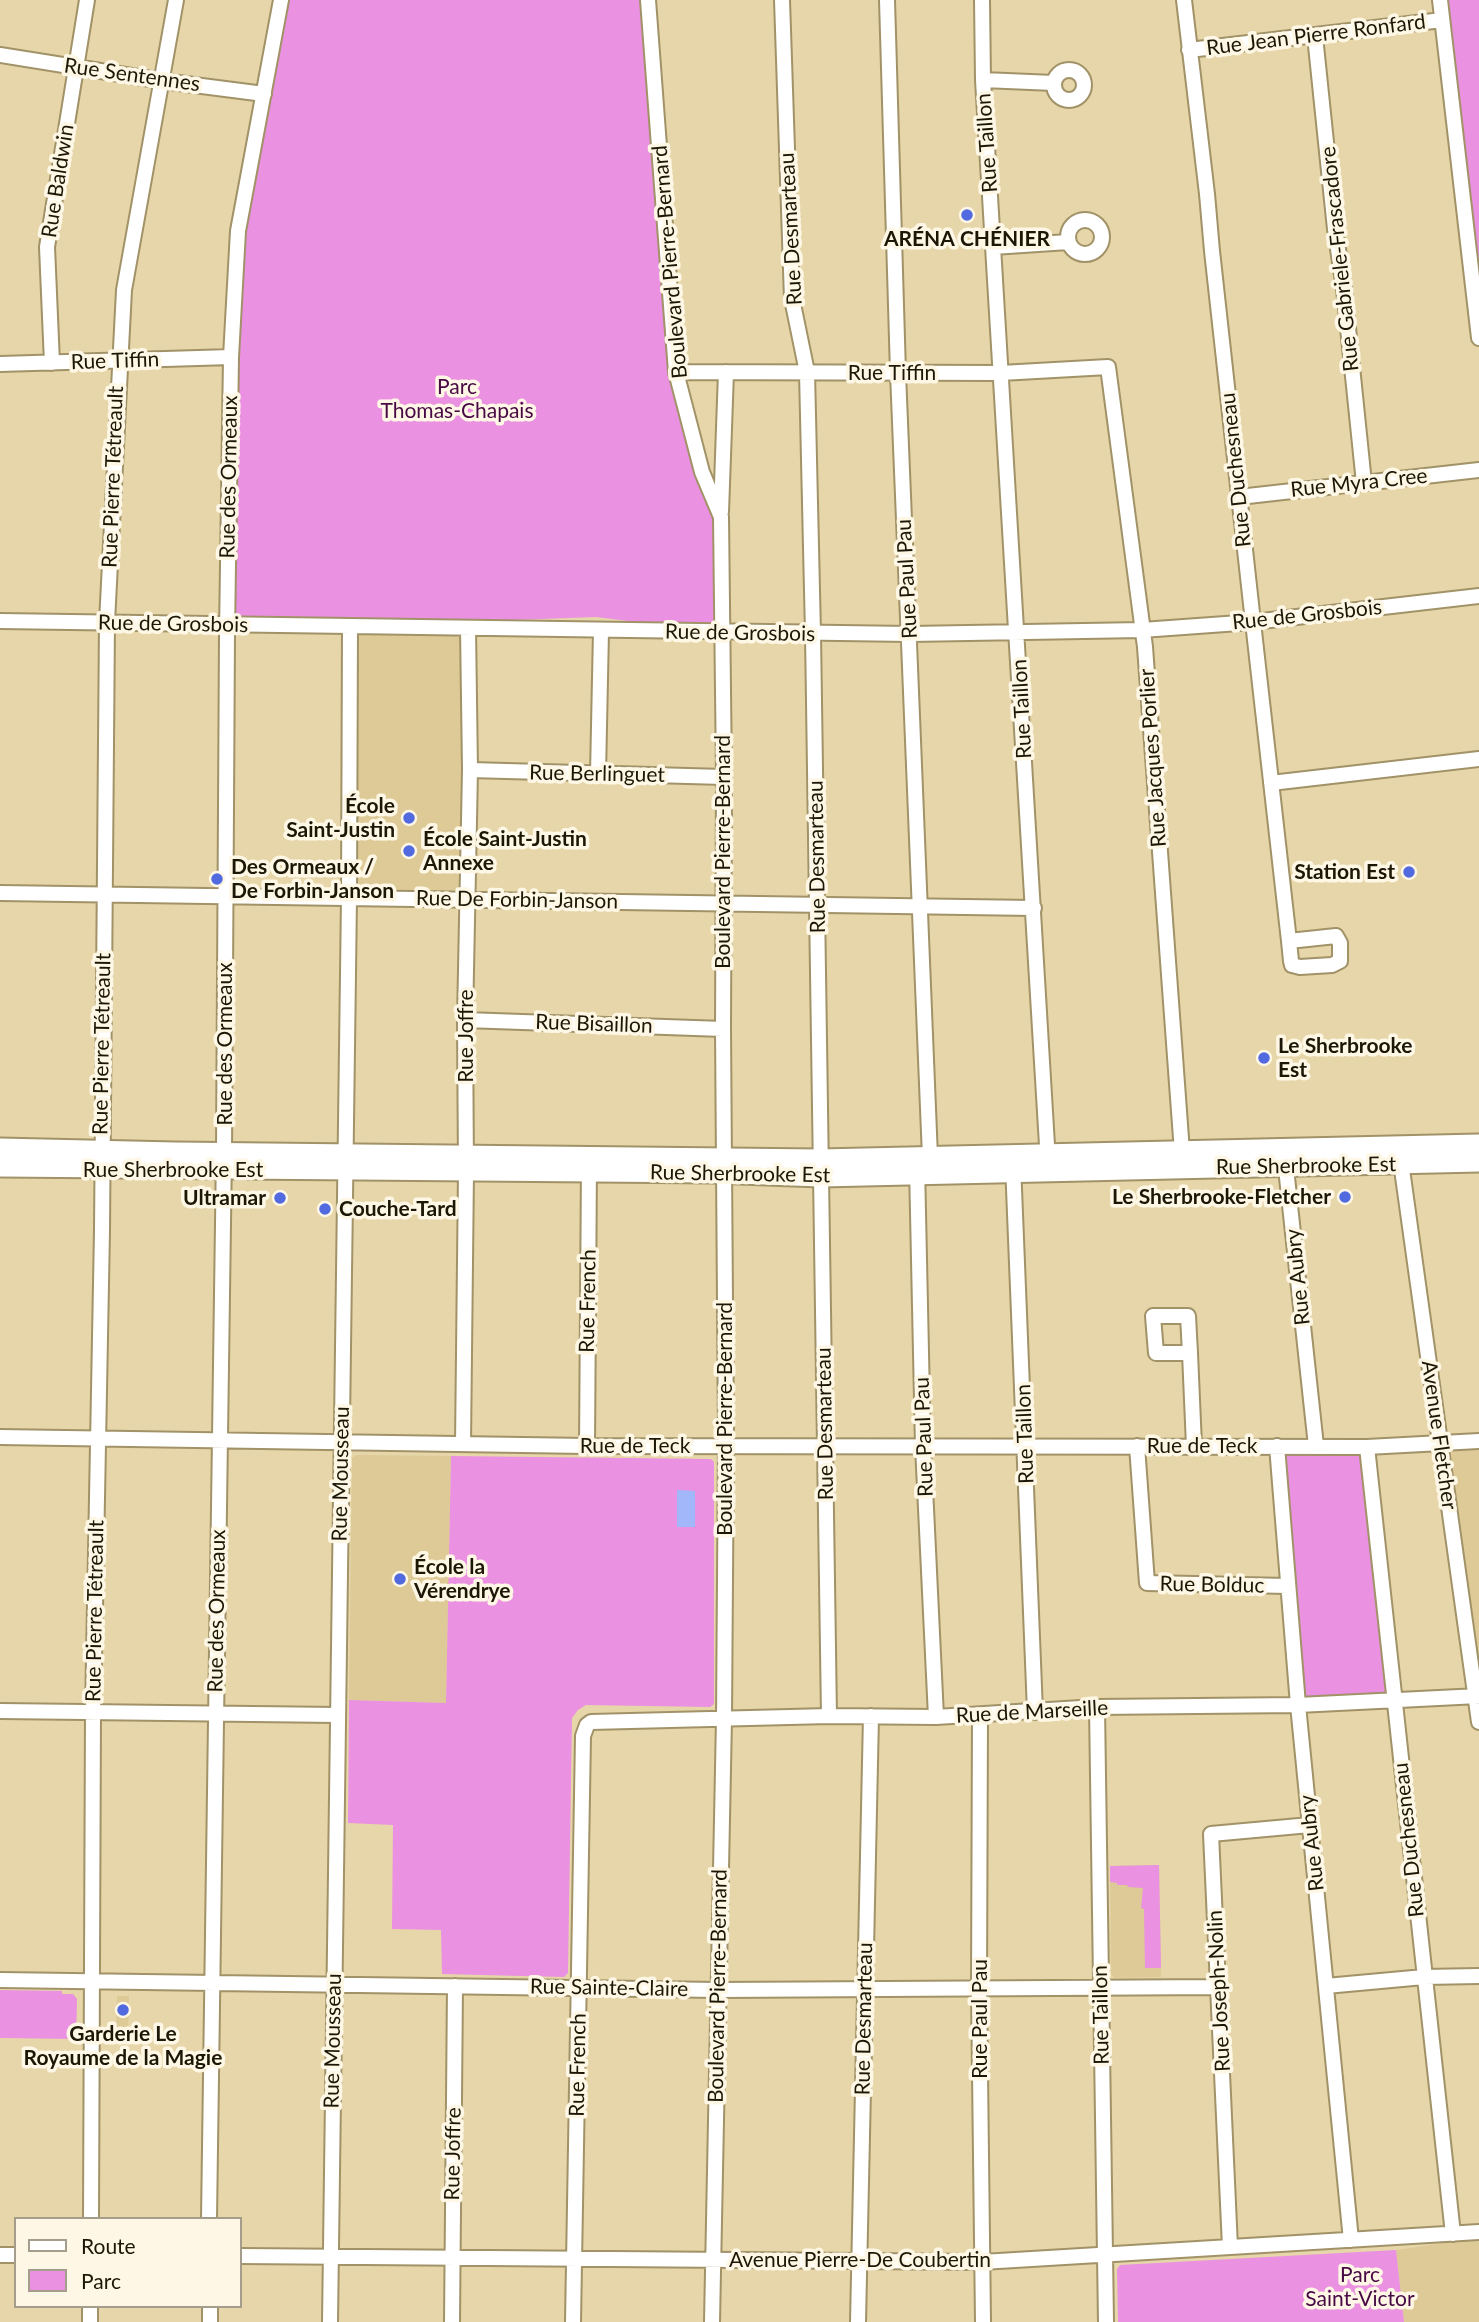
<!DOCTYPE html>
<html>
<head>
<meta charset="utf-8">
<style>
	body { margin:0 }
	#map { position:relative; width:1479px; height:2322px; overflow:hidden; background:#e6d6a9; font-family:Lato,sans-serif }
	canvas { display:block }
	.legend { position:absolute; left:14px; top:2217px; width:228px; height:91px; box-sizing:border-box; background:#fef7e6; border:2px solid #a49d8c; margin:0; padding:9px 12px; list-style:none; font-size:21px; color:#1c1606 }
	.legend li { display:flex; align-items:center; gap:14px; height:35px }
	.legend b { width:35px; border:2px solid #a49d8c }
</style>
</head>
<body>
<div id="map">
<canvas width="1479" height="2322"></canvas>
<ul class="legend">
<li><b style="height:9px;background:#fff"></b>Route</li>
<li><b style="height:19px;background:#ea91e1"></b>Parc</li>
</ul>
</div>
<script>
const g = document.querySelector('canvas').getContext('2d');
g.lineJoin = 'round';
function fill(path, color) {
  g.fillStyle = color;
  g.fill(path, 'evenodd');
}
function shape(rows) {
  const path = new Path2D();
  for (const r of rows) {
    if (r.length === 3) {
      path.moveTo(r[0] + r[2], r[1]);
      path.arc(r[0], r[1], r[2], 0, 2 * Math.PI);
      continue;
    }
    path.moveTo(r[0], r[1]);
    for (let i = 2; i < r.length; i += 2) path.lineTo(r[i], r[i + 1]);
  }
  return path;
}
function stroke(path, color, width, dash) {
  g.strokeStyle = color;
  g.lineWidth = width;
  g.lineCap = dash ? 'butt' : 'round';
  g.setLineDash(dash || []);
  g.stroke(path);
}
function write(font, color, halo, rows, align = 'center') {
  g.font = font + ' Lato,sans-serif';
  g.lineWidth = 7;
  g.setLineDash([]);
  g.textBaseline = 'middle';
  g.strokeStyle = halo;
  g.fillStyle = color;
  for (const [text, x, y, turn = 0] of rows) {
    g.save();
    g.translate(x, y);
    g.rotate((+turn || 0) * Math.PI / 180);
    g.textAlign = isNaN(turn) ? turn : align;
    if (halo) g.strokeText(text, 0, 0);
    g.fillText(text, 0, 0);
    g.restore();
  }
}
fill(shape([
	[350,626,468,628,468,900,349,898],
	[1479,1441,1479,1696,1441,1443],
	[356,1455,451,1456,446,1703,349,1700,352,1458],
	[1159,1865,1161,1977,1114,1978,1111,1974,1110,1866],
	[117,1996,129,1996,128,2039,116,2039],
	[1479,2238,1479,2322,1404,2322,1396,2250]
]), '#ddca97');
fill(shape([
	[280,0,648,0,676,372,721,517,724,633,596,617,350,626,227,624,238,231],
	[1440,0,1479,0,1479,338],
	[1277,1446,1367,1447,1394,1700,1298,1705],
	[451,1456,711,1459,714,1462,714,1704,710,1707,586,1705,578,1710,572,1718,568,1973,564,1977,442,1974,441,1930,392,1929,393,1825,348,1823,349,1700,446,1703],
	[1159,1865,1161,1968,1145,1968,1144,1909,1141,1908,1143,1888,1128,1887,1127,1885,1117,1885,1117,1883,1110,1882,1110,1866],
	[0,1990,62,1991,62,1994,73,1994,77,1999,76,2039,0,2038],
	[1396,2250,1404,2322,1118,2322,1117,2269,1120,2265]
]), '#ea91e1');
fill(shape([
	[677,1490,695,1491,695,1527,677,1527]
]), '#a2b7fa');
const minor = shape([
	[648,0,676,372,702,472,721,517,724,777,723,1029,726,1438,724,1718,712,2322],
	[782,0,792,299,807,372,813,634,829,1716],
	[887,0,898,373,930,1157],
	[982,0,983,80,1048,1162],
	[1184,0,1207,194,1212,251,1253,622,1289,941,1291,961,1292,965,1300,967,1332,965,1340,961,1340,943,1336,936,1289,941],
	[1440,0,1479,338],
	[1315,36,1335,229,1344,289,1364,483],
	[1189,50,1442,20],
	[0,55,163,81,264,94],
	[1069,85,15],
	[983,80,1054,83],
	[1085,237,17],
	[993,247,1068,242],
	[52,363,47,247,87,0],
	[0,364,231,357],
	[676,372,1001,373,1108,367,1145,647,1182,1152],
	[1239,497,1479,470],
	[721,512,726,372],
	[0,621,910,634,1142,630,1253,622,1479,596],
	[470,770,724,777],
	[598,774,601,631],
	[1271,783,1479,759],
	[0,893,1034,908],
	[465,1020,723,1029],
	[1400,1155,1479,1722],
	[1285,1159,1316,1446],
	[1013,1164,1035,1712],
	[917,1166,923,1446,936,1717],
	[1190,1353,1156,1353,1153,1316,1188,1316,1190,1353,1194,1446],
	[0,1437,587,1446,1367,1447,1479,1441],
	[463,1444,466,1171,465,1020,470,770,468,628],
	[587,1446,589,1164],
	[1137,1446,1147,1583,1288,1586],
	[1277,1446,1298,1705,1351,2240],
	[1367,1447,1453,2234],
	[1097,1707,1106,2322],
	[0,1711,337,1715],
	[980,1716,979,1989,983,2322],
	[0,1980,718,1990,1219,1987],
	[1326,1986,1424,1977,1479,1976],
	[91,2219,93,1712,102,1230,107,622,124,290,176,0],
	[209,2219,224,1152,227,634,231,357,238,231,281,0],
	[1230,2247,1211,1834,1310,1825],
	[0,2255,16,2255],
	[240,2256,982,2262,1479,2232],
	[210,2306,210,2322],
	[90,2322,90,2306],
	[330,2322,349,898,350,626],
	[452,2322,455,1986],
	[573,2322,583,1736,587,1725,591,1722,829,1716,936,1717,1097,1707,1298,1705,1479,1696],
	[858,2322,871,1716]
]);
const major = shape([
	[0,1148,175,1152,820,1159,1479,1144],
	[0,1167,712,1173,821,1177,1479,1162]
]);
stroke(minor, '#a19268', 18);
stroke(major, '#a19268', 23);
stroke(minor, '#fff', 14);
stroke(major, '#fff', 19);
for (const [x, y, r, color] of [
	[967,215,7,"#516adf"],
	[409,818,7,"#516adf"],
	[409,851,7,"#516adf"],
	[1409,872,7,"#516adf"],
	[217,879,7,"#516adf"],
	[1264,1058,7,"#516adf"],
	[1345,1197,7,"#516adf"],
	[280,1198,7,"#516adf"],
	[325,1209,7,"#516adf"],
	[400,1579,7,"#516adf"],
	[123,2010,7,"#516adf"]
]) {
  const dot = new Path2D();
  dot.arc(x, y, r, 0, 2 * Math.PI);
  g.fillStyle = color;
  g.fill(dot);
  stroke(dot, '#fef7e6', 2.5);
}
write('21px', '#1c1606', '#fef7e6', [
	["Rue Jean Pierre Ronfard",1316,35,-7],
	["Rue Sentennes",132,75,8],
	["Rue Taillon",987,143,-94],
	["Rue Baldwin",58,181,-81],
	["Rue Desmarteau",791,229,-93],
	["Rue Gabriele-Frascadore",1340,259,-96],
	["Boulevard Pierre-Bernard",670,262,-95],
	["Rue Tiffin",115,361,-2],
	["Rue Tiffin",892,373],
	["Rue Duchesneau",1236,470,-96],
	["Rue Pierre Tétreault",113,477,-88],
	["Rue des Ormeaux",229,477,-89],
	["Rue Myra Cree",1359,483,-6],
	["Rue Paul Pau",907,579,-93],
	["Rue de Grosbois",1307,615,-6],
	["Rue de Grosbois",173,624,1],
	["Rue de Grosbois",740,633,1],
	["Rue Taillon",1022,709,-93],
	["Rue Jacques Porlier",1153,758,-94],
	["Rue Berlinguet",597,774,1],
	["Boulevard Pierre-Bernard",723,852,-90],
	["Rue Desmarteau",817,857,-91],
	["Rue De Forbin-Janson",517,900,1],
	["Rue Bisaillon",594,1024,2],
	["Rue Joffre",466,1036,-90],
	["Rue Pierre Tétreault",102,1044,-89],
	["Rue des Ormeaux",225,1044,-90],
	["Rue Sherbrooke Est",1306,1166,-1],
	["Rue Sherbrooke Est",173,1170],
	["Rue Sherbrooke Est",740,1174,1],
	["Rue Aubry",1298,1277,-96],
	["Rue French",588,1301,-89],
	["Boulevard Pierre-Bernard",725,1419,-90],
	["Rue Desmarteau",825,1424,-91],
	["Rue Taillon",1025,1434,-92],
	["Avenue Fletcher",1439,1435,82],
	["Rue Paul Pau",924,1437,-92],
	["Rue de Teck",635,1446],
	["Rue de Teck",1202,1446],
	["Rue Mousseau",341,1474,-89],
	["Rue Bolduc",1212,1585,1],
	["Rue Pierre Tétreault",95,1611,-89],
	["Rue des Ormeaux",217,1611,-89],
	["Rue de Marseille",1032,1712,-3],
	["Rue Duchesneau",1409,1840,-96],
	["Rue Aubry",1312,1843,-96],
	["Boulevard Pierre-Bernard",718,1986,-89],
	["Rue Sainte-Claire",609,1988,1],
	["Rue Joseph-Nolin",1219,1991,-93],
	["Rue Taillon",1101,2015,-91],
	["Rue Desmarteau",864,2019,-89],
	["Rue Paul Pau",980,2019,-90],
	["Rue Mousseau",333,2041,-89],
	["Rue French",578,2065,-89],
	["Rue Joffre",453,2154,-89],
	["Avenue Pierre-De Coubertin",860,2260]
]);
write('bold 21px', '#1c1606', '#fef7e6', [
	["ARÉNA CHÉNIER",967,239,"center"],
	["École",395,806,"right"],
	["Saint-Justin",395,830,"right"],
	["École Saint-Justin",423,839],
	["Annexe",423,863],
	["Des Ormeaux /",231,867],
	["De Forbin-Janson",231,891],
	["Station Est",1395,872,"right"],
	["Le Sherbrooke",1278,1046],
	["Est",1278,1070],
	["Le Sherbrooke-Fletcher",1331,1197,"right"],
	["Ultramar",266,1198,"right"],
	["Couche-Tard",339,1209],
	["École la",414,1567],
	["Vérendrye",414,1591],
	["Garderie Le",123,2034,"center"],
	["Royaume de la Magie",123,2058,"center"]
], 'left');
write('21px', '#470844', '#fef7e6', [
	["Parc",457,387],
	["Thomas-Chapais",457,411],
	["Parc",1360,2275],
	["Saint-Victor",1360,2299]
]);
</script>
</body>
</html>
